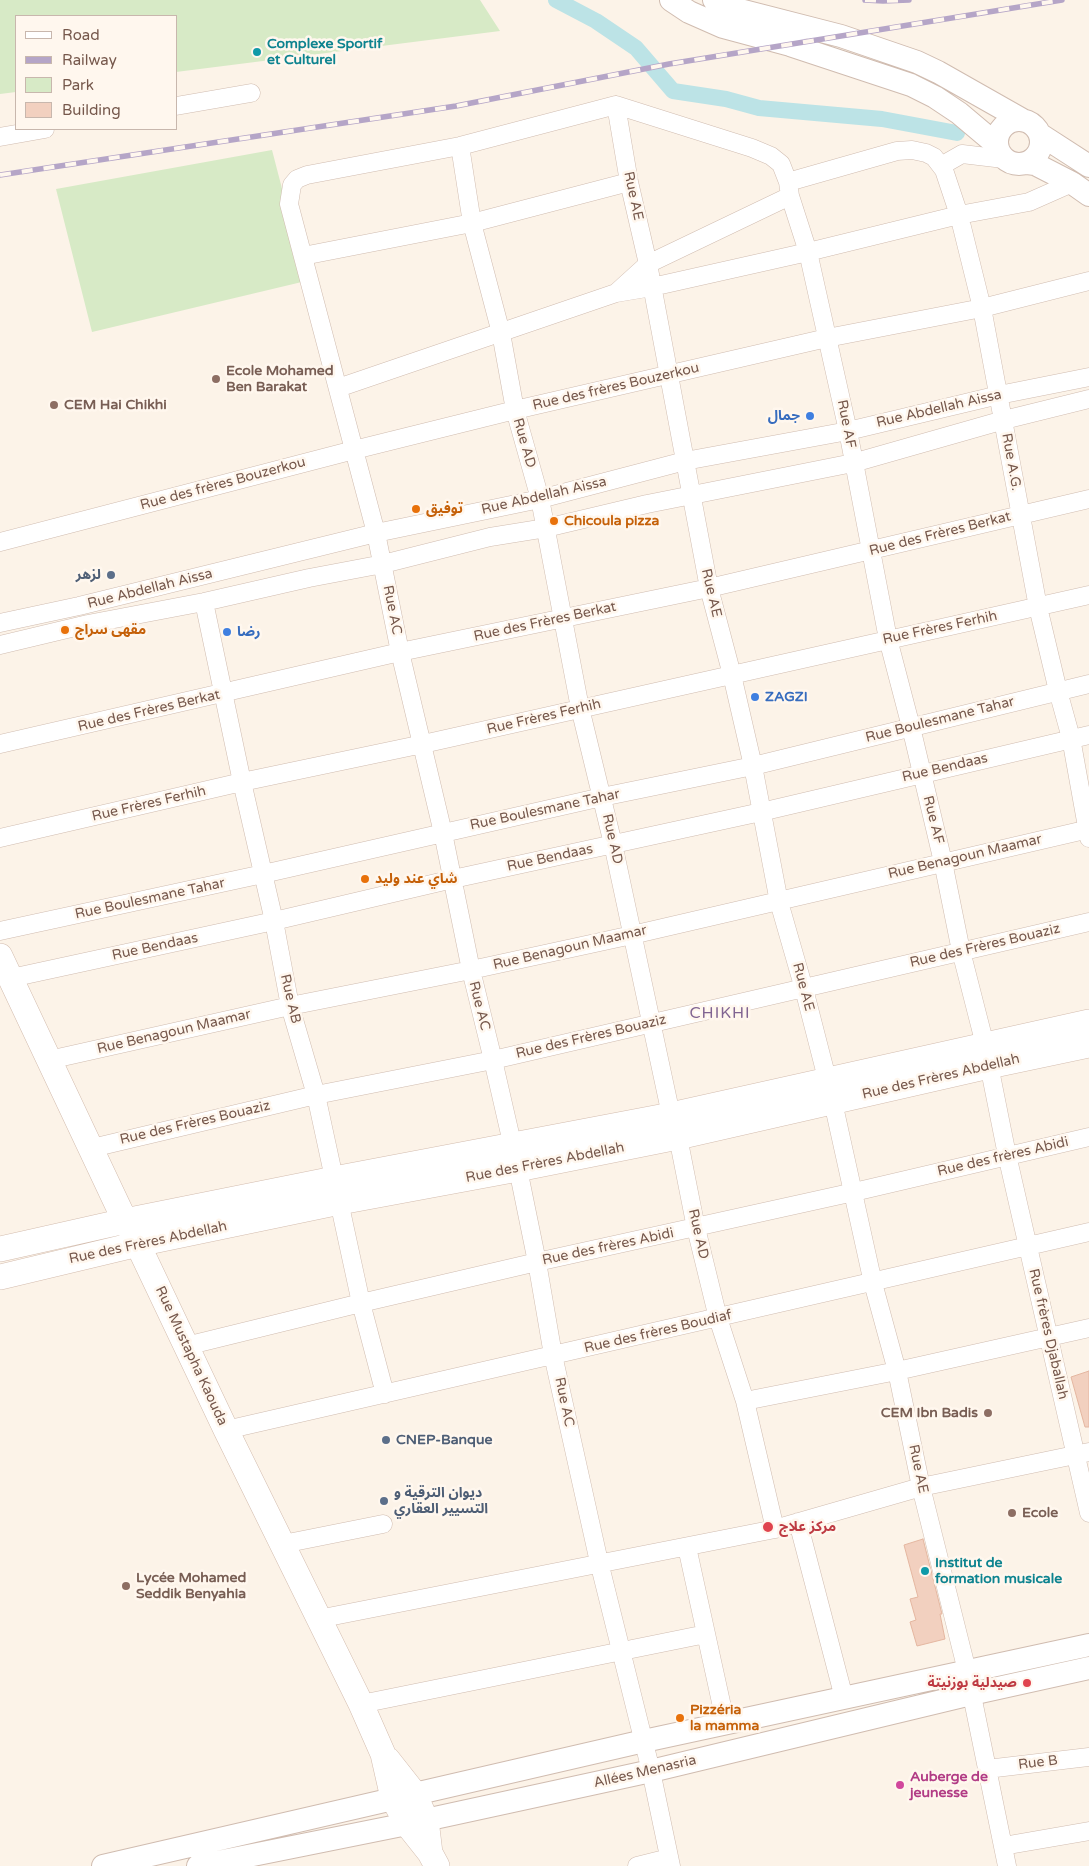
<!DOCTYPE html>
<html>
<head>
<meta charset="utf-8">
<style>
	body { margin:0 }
	#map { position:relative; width:1089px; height:1866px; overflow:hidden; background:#fcf3e8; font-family:"Varela Round",sans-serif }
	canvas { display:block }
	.legend { position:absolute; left:15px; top:15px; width:162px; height:115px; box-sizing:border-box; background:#fff7ee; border:1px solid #c8b7ad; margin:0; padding:6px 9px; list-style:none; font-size:15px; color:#76584c }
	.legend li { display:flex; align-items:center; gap:10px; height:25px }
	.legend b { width:25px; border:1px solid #c8b7ad }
</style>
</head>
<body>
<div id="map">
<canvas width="1089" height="1866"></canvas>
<ul class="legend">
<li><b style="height:6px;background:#fff"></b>Road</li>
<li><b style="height:6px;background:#b5a5c7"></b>Railway</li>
<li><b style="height:14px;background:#d7eac6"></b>Park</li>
<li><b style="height:14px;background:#f2d0bf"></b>Building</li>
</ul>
</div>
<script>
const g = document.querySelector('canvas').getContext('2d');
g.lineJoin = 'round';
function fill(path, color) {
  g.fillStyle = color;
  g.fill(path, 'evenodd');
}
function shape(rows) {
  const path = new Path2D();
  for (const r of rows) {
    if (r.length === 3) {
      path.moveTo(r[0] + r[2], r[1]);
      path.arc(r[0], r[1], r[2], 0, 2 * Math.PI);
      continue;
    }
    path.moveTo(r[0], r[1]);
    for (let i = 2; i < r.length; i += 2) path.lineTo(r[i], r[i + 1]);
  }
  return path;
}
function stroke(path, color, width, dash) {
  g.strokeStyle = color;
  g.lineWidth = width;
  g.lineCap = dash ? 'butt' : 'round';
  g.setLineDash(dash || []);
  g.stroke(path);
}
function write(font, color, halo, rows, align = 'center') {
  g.font = font + ' "Varela Round","Noto Sans Arabic",sans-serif';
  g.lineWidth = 5;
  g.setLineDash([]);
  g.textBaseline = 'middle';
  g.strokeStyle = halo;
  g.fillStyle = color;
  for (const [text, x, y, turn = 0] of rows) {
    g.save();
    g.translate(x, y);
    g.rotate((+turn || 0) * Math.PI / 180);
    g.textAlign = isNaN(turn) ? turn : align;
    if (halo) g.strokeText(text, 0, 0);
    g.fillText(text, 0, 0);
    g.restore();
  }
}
fill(shape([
	[0,0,480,0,500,31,176,72,176,16,16,16,16,92,0,94],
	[272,150,306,281,92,332,56,189]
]), '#d7eac6');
stroke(shape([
	[556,0,596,21,636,48,673,91,726,99,759,108,882,119,957,133]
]), '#bce3e6', 16);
const building = shape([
	[1089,1371,1089,1427,1085,1427,1071,1377,1089,1371],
	[923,1539,942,1614,940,1614,945,1639,917,1646,910,1622,916,1620,910,1599,918,1597,904,1545,923,1539]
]);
fill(building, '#f2d0bf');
stroke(building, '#e4b6a0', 1);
const minor = shape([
	[616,105,629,182,648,264,709,588,732,675,753,766,779,902,804,989,833,1102,873,1283,897,1371,921,1487,967,1671,1007,1866],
	[176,106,251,93],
	[0,137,45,129],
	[460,146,472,223,501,333,515,410,540,499,580,708,613,844,671,1115,678,1137,696,1228,718,1318,745,1401,775,1529],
	[941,166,962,154,1004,159],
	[788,182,897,151,912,150,926,153,934,157,944,170,959,215,982,308,1038,607,1058,691,1071,738,1089,838],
	[303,256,472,223,629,182],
	[616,293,648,264,790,196],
	[338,388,616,293,652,287,808,252,959,215,1029,202,1072,183],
	[0,542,354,450,515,410,827,338,982,308,1089,281],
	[204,602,242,782,274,921,290,1006,316,1095,361,1303,385,1394],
	[0,623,79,606,376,533,540,499,685,461,848,431,999,395,1089,377],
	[0,645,88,624,204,602,309,578,383,564,490,537,546,528,647,504,853,463,1004,420,1089,399],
	[0,744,400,652,709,588,1089,499],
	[0,838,242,782,423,744,1089,595],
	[0,931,263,874,602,797,753,766,1089,684],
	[11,978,274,921,453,879,761,812,1089,735],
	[49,1060,290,1006,471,970,632,935,1089,829],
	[92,1148,316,1095,493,1060,1089,922],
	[186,1346,361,1303,537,1262,854,1192,1089,1137],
	[745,1401,897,1371,1089,1328],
	[226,1430,1089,1232],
	[798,1522,844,1698],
	[283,1544,383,1524],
	[687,1547,726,1725],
	[318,1619,775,1529,921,1487,1089,1452],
	[361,1704,706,1634],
	[987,1769,1089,1757],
	[1003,1846,1089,1831],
	[637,1866,669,1858],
	[671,1866,651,1771,599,1562,553,1355,537,1262,518,1169,493,1060,471,970,443,833,400,652,376,533,289,204,292,185,297,179,307,175,460,146,616,105,752,148,771,156,781,164,788,182,790,196,808,252,848,431,888,639,911,727,943,862,961,951,985,1045,1007,1155,1089,1513]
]);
const tertiary = shape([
	[671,0,689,12,723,27,790,45,911,85,935,97,959,113,997,145],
	[714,0,732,8,841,36,917,62,938,72,1021,119],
	[1019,142,22],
	[1041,135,1089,166],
	[1027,163,1035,164,1072,183,1089,195],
	[103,1866,644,1741,1089,1645],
	[198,1866,407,1824,651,1771,971,1694,1089,1668]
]);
const secondary = shape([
	[0,956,125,1221,131,1230,226,1430,361,1704,383,1754,393,1798,407,1824,430,1853,437,1866],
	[0,1249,125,1221,334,1179,671,1115,1089,1022],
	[0,1277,138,1244,340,1202,518,1169,678,1137,989,1066,1089,1045],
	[388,1760,414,1793,426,1820,430,1853]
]);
stroke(minor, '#d0bcb0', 19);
stroke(tertiary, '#d0bcb0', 24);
stroke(secondary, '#d3bcae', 26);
stroke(minor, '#fff', 18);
stroke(tertiary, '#fff', 22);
stroke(secondary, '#fff', 25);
const rail = shape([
	[865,0,883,1,909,0],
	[0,175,456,106,669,64,1062,0]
]);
stroke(rail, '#b5a5c7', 5.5);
stroke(rail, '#fff7ee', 4, [11]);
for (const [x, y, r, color] of [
	[257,52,5,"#0f9aa8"],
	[216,379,5,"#8d6e63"],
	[54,405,5,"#8d6e63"],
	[810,416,5,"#3f7fe0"],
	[416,509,5,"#e8710a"],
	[554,521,5,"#e8710a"],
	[111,575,5,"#5c6f8a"],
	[65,630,5,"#e8710a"],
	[227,632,5,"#3f7fe0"],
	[755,697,5,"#3f7fe0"],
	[365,879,5,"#e8710a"],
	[988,1413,5,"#8d6e63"],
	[386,1440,5,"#5c6f8a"],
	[384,1501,5,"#5c6f8a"],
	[1012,1513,5,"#8d6e63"],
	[768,1527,6,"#e0444e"],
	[925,1571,5,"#0f9aa8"],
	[126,1586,5,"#8d6e63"],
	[1027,1683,5,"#e0444e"],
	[680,1718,5,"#e8710a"],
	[900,1785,5,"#d1479c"]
]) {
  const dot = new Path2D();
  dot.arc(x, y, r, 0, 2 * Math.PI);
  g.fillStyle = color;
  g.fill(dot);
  stroke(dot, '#fff7ee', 2);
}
write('bold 14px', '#0d838f', '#fff7ee', [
	["Complexe Sportif",267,44],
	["et Culturel",267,60],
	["Institut de",935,1563],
	["formation musicale",935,1579]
], 'left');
write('14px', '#76584c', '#fff7ee', [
	["Rue AE",633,196,78],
	["Rue des frères Bouzerkou",616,387,-13],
	["Rue Abdellah Aissa",939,409,-13],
	["Rue AF",846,424,79],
	["Rue AD",524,443,74],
	["Rue A.G.",1011,462,80],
	["Rue des frères Bouzerkou",223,484,-15],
	["Rue Abdellah Aissa",544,496,-13],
	["Rue des Frères Berkat",940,534,-14],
	["Rue Abdellah Aissa",150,589,-14],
	["Rue AE",711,593,77],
	["Rue AC",392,610,79],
	["Rue des Frères Berkat",545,622,-12],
	["Rue Frères Ferhih",940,628,-12],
	["Rue des Frères Berkat",149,711,-13],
	["Rue Frères Ferhih",544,717,-13],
	["Rue Boulesmane Tahar",940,720,-14],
	["Rue Bendaas",945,768,-13],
	["Rue Frères Ferhih",149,804,-13],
	["Rue Boulesmane Tahar",545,810,-12],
	["Rue AF",933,820,76],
	["Rue AD",612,839,77],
	["Rue Benagoun Maamar",965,857,-13],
	["Rue Bendaas",550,858,-12],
	["Rue Boulesmane Tahar",150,899,-12],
	["Rue des Frères Bouaziz",985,946,-13],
	["Rue Bendaas",155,947,-12],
	["Rue Benagoun Maamar",570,948,-13],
	["Rue AE",803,987,75],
	["Rue AB",290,999,77],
	["Rue AC",479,1006,76],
	["Rue Benagoun Maamar",174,1032,-13],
	["Rue des Frères Bouaziz",591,1037,-13],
	["Rue des Frères Abdellah",941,1077,-13],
	["Rue des Frères Bouaziz",195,1123,-13],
	["Rue des frères Abidi",1003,1157,-13],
	["Rue des Frères Abdellah",545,1163,-11],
	["Rue AD",698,1234,77],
	["Rue des Frères Abdellah",148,1243,-12],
	["Rue des frères Abidi",608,1247,-12],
	["Rue des frères Boudiaf",658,1332,-13],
	["Rue frères Djaballah",1048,1334,77],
	["Rue Mustapha Kaouda",191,1356,65],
	["Rue AC",564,1402,78],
	["Rue AE",918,1469,78],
	["Rue B",1038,1763,-7],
	["Allées Menasria",645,1772,-13]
]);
write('bold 14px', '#785e54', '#fff7ee', [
	["Ecole Mohamed",226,371],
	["Ben Barakat",226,387],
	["CEM Hai Chikhi",64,405],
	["CEM Ibn Badis",978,1413,"right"],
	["Ecole",1022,1513],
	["Lycée Mohamed",136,1578],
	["Seddik Benyahia",136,1594]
], 'left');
write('bold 14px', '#366cbe', '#fff7ee', [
	["جمال",800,416,"right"],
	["رضا",237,632],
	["ZAGZI",765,697]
], 'left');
write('bold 14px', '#c56008', '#fff7ee', [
	["توفيق",426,509],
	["Chicoula pizza",564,521],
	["مقهى سراج",75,630],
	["شاي عند وليد",375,879],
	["Pizzéria",690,1710],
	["la mamma",690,1726]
], 'left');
write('bold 14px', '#4e5e75', '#fff7ee', [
	["لزهر",101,575,"right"],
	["CNEP-Banque",396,1440],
	["ديوان الترقية و",394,1493],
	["التسيير العقاري",394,1509]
], 'left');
write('bold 14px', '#be3a42', '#fff7ee', [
	["مركز علاج",779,1527],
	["صيدلية بوزنيتة",1017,1683,"right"]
], 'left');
write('bold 14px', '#b23c85', '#fff7ee', [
	["Auberge de",910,1777],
	["jeunesse",910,1793]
], 'left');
g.letterSpacing = '1px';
write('16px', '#806492', '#fff7ee', [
	["CHIKHI",720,1014]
]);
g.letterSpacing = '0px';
</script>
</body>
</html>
